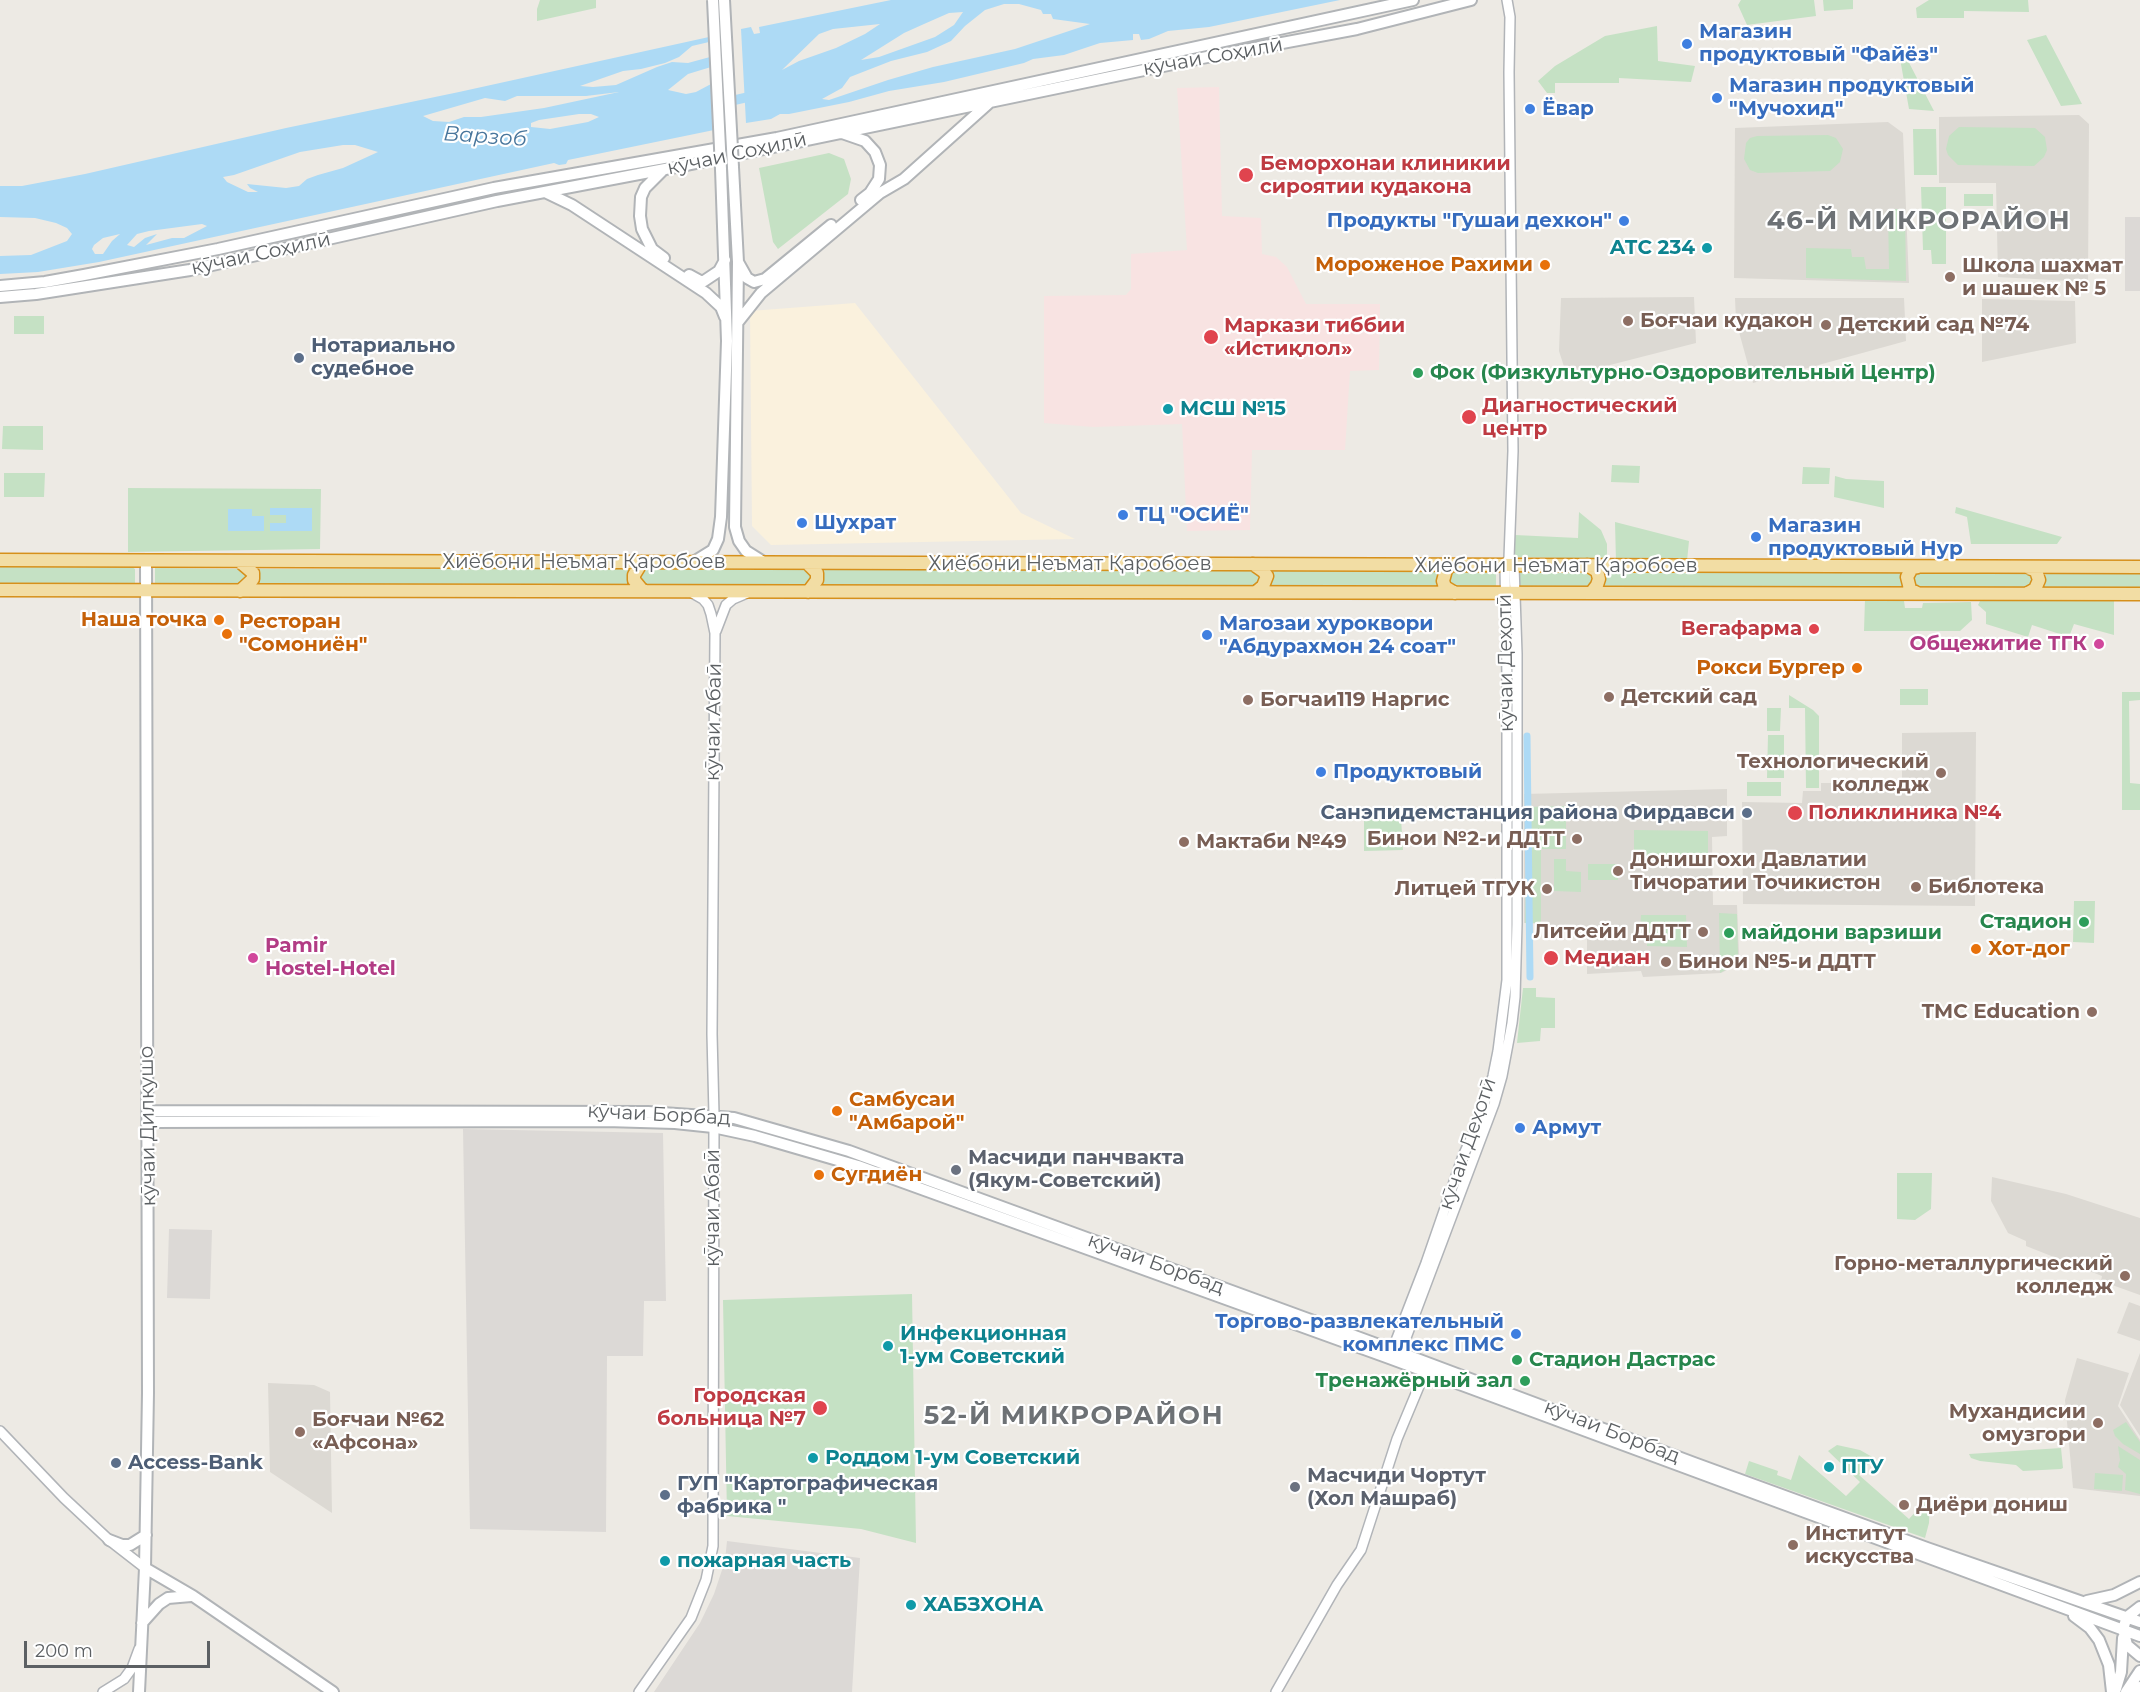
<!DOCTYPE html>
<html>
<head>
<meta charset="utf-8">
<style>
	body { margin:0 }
	#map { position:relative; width:2140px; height:1692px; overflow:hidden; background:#edeae4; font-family:Montserrat,sans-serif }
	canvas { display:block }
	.scale { position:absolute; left:24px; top:1641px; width:186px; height:27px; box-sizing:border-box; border:3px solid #5c6063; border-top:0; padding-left:8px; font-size:18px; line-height:21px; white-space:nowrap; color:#5c6063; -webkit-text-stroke:4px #fff; paint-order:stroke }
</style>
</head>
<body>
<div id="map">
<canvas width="2140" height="1692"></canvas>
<div class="scale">200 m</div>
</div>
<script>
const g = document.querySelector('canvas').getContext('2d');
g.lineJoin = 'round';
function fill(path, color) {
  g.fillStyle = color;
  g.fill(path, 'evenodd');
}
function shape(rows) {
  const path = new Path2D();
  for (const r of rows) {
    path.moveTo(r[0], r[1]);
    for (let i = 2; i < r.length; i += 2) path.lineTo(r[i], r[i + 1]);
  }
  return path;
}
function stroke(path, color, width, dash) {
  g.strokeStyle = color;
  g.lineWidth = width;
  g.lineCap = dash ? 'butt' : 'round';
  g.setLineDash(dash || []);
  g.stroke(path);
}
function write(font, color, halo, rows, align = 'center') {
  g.font = font + ' Montserrat,sans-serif';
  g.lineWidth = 4.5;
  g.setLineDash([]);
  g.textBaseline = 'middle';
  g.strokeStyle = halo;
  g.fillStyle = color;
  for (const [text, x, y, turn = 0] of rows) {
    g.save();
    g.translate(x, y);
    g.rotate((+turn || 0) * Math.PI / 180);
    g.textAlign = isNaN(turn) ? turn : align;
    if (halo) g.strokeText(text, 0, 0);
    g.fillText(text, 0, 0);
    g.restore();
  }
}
fill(shape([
	[855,303,1021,513,1075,539,771,545,752,526,750,311]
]), '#faf1dd');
fill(shape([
	[2125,217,2140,217,2140,291,2125,291],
	[463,1129,663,1133,666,1301,644,1301,643,1356,607,1356,606,1532,470,1529],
	[169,1229,212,1230,210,1299,167,1298],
	[727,1541,860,1558,852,1692,654,1692,700,1623,714,1594,725,1561]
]), '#dcd9d6');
fill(shape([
	[2079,115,2089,124,2088,282,1998,277,1996,183,1939,183,1939,117],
	[1888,122,1903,133,1909,283,1734,278,1735,128],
	[1694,297,1696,343,1567,376,1559,351,1561,298],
	[1735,298,1904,298,1906,341,1753,383,1736,321],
	[1982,299,2075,301,2076,343,1982,362],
	[1976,732,1975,906,1743,904,1742,802,1802,803,1803,791,1821,791,1821,783,1902,783,1902,733],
	[1727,789,1727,836,1712,837,1713,905,1737,905,1739,955,1735,966,1721,973,1643,977,1641,971,1587,974,1587,928,1545,927,1545,924,1524,923,1524,794],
	[1992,1177,2066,1194,2140,1218,2140,1295,2101,1281,2102,1276,2026,1246,2026,1241,2008,1233,1991,1201],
	[2129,1302,2140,1306,2140,1341,2117,1333],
	[2140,1353,2140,1436,2120,1405],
	[2077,1358,2129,1373,2118,1406,2140,1440,2140,1496,2073,1488,2065,1400],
	[268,1383,314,1385,330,1392,332,1513,270,1472]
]), '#dcd9d3');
fill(shape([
	[1219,87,1222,216,1261,218,1262,254,1276,257,1287,267,1306,304,1380,304,1379,370,1350,371,1345,450,1252,450,1250,530,1187,531,1182,424,1093,427,1044,423,1044,296,1126,295,1131,289,1131,254,1187,250,1177,88]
]), '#f8e3e2');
fill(shape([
	[540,0,596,0,596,8,537,21,537,9],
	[1741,0,1814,0,1816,16,1747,25,1738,5],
	[1823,0,1853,0,1853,9,1824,11],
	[1929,0,2028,0,2029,12,1964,11,1964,18,1917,18,1916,8],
	[1657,26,1658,61,1695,66,1691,82,1619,78,1619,83,1555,83,1555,93,1547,93,1538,81,1555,66,1605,36],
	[2046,35,2082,104,2061,106,2027,40],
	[1899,53,1904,53,1934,111,1909,109],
	[1959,127,2035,128,2045,137,2047,150,2044,157,2034,166,1958,165,1948,155,1946,149,1949,136],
	[1913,129,1936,129,1937,175,1914,175],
	[1828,135,1836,138,1843,149,1840,162,1830,171,1758,173,1750,170,1744,159,1746,143,1750,138,1757,136],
	[829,153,844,159,851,179,848,194,778,249,773,242,759,168],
	[1921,187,1946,187,1946,264,1932,264,1931,250,1923,250],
	[1964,194,1993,194,1993,206,1964,206],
	[1888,209,1905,209,1906,281,1806,278,1806,248,1851,249,1852,257,1864,257,1866,269,1889,269],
	[14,316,44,316,44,334,14,334],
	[3,426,43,426,43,450,2,449],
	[1612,465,1640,466,1639,483,1611,482],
	[1803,467,1830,468,1829,484,1802,484],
	[4,473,45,473,44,497,4,497],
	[1835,476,1846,479,1884,481,1884,508,1834,497],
	[128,488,321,489,320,549,128,552],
	[1956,507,2062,537,2057,544,1971,544,1967,517,1955,513],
	[1579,512,1601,530,1607,544,1607,559,1516,557,1513,552,1515,535,1578,538],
	[1615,522,1689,541,1687,561,1616,562],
	[0,566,131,566,135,569,135,585,0,585],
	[155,568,240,569,246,576,246,581,242,585,155,585],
	[256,569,632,569,632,586,256,584],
	[643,569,808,570,811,574,812,580,806,587,644,586,640,576],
	[820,569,1253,570,1260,575,1261,579,1259,584,1254,587,819,586],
	[1269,571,1441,571,1441,588,1269,587,1272,575],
	[1496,571,1496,588,1451,588,1447,584,1449,572],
	[1518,571,1589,571,1592,581,1589,587,1518,588],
	[1602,571,1904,572,1901,583,1903,588,1602,587],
	[1914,572,2033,572,2035,587,1914,588,1911,577],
	[2045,572,2140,572,2140,588,2044,588,2046,582],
	[1900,598,1904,601,1905,608,1922,608,1923,603,1971,602,1972,620,1960,631,1864,631,1865,599],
	[2114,598,2114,635,2074,624,2069,637,2032,625,2028,637,1986,624,1986,612,1978,605,1981,599],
	[1900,689,1928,689,1928,705,1900,705],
	[2122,692,2140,692,2140,700,2129,701,2130,783,2140,784,2140,810,2122,810],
	[1789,695,1813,710,1819,716,1819,788,1806,788,1805,708,1789,708],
	[1767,708,1781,708,1780,731,1767,731],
	[1768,735,1784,735,1784,778,1767,778],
	[1747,782,1781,782,1781,796,1747,796],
	[1566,806,1566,849,1541,849,1541,923,1525,923,1527,807],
	[1401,818,1403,850,1364,851,1364,819],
	[1634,830,1708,831,1708,857,1634,857],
	[1554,859,1566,859,1566,871,1581,872,1581,892,1554,891],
	[1588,864,1618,864,1618,880,1588,880],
	[2074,901,2095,901,2094,943,2073,942],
	[1719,913,1737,914,1738,955,1734,965,1720,973],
	[1641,915,1686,915,1687,947,1647,946,1647,931,1640,930],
	[1523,988,1536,988,1536,997,1555,998,1555,1028,1541,1028,1540,1041,1517,1043],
	[1897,1173,1932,1173,1931,1209,1915,1220,1897,1219],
	[912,1294,916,1543,861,1529,727,1516,723,1300],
	[2126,1422,2140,1442,2140,1454,2123,1444,2115,1436,2113,1430],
	[1837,1445,1860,1450,1874,1458,1859,1475,1909,1519,1927,1499,1930,1499,1929,1523,1925,1538,1745,1474,1749,1461,1778,1471,1777,1475,1791,1480,1799,1455,1846,1496,1860,1482,1828,1451],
	[2118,1446,2140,1460,2140,1494,2125,1490,2126,1474,2118,1467,2120,1460],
	[2061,1448,2063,1468,2061,1469,2023,1471,2016,1465,1980,1461,1971,1458,1969,1454],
	[2095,1473,2123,1475,2122,1491,2094,1489]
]), '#c5e1c4');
fill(shape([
	[891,0,1340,0,1209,27,1168,31,1149,39,1141,40,1139,34,1133,34,1133,40,1100,43,1064,55,1033,59,1024,63,944,82,889,91,849,102,789,114,780,114,771,119,746,123,741,29,751,27,754,34,760,33,759,27],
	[1004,4,1019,4,1041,10,1043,14,1051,14,1053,19,1090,24,1015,49,933,67,888,80,829,100,822,99,842,88,850,77,891,61,927,52,951,41,965,26,985,10],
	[963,12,954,25,935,37,879,57,861,60,904,33,924,24,949,13],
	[880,24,865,34,836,48,799,61,782,70,819,34,833,29],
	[709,37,709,42,692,46,679,57,665,63,641,69,623,71,580,86,593,87,616,85,657,67,672,62,688,63,710,57,711,67,688,74,668,90,686,94,696,92,711,84,714,130,568,160,566,164,559,165,554,163,99,262,38,272,0,274,0,256,31,255,67,241,72,234,67,228,56,223,35,218,0,217,0,186,22,186,85,174,286,128,459,92],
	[619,92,544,108,481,117,464,117,449,122,433,121,423,116,485,98,505,101,517,96,586,96],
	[579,114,591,114,599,117,588,122,550,129,531,127,531,123,539,120],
	[343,145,355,145,378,152,343,168,318,175,307,179,299,186,286,188,247,184,250,188,258,192,248,192,227,182,223,177,234,175,300,152],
	[202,224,207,226,184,238,172,238,146,245,157,234,145,238,134,247,127,245,137,234,149,231],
	[120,234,112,241,103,254,95,254,92,249,94,245,103,238],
	[270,508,312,508,312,531,270,531,270,523,286,523,286,515,270,515],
	[228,509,252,509,252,516,264,516,264,531,228,531]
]), '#addaf5');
stroke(shape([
	[1527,736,1530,977]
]), '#addaf5', 7);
stroke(shape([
	[722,103,757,95]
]), '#addaf5', 10);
const tertiary = shape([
	[716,631,726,605,733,599,747,593],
	[1390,1356,1426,1263,1463,1156,1479,1121,1493,1076,1498,1051,1507,980,1507,677,1505,566,1509,558,1513,451,1509,72,1510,17,1507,0],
	[1398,1359,1494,1104,1502,1076,1512,1023,1515,997,1517,924,1517,654,1514,566,1510,560],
	[0,1431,64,1498,109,1540,145,1568],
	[103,1692,124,1679,132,1668,139,1649],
	[639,1692,691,1618,706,1580,713,1546,714,1115,712,1034,715,633,711,614,708,605,703,599,689,591],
	[1276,1692,1337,1585,1361,1550,1397,1439,1425,1372]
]);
const secondary = shape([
	[842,133,865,141,875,152,880,165,879,179,870,193,861,200],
	[733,167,738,262,735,527,739,541,746,551,765,563],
	[663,170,645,188,641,197,640,216,642,229,652,249,664,258],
	[545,192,572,205,706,293,721,307,725,317],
	[738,262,747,278,754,282,765,279,831,225],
	[689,275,700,281,704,281,719,271,725,260],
	[0,286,45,282,84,275,218,249,494,188,777,138,1413,0],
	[0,297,36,294,190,270,497,201,681,166,1202,58,1357,29,1471,0],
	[738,322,761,293,880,193,904,179,990,102],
	[692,563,713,550,718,539,721,517,727,341,721,169],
	[148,1111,648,1112,734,1118,849,1151,1401,1353,1694,1463,1927,1548,2140,1622],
	[148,1122,606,1121,675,1123,713,1127,755,1136,858,1166,1389,1358,2140,1636],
	[109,1540,122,1545,130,1545,146,1535],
	[145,1568,193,1596,333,1692],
	[2087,1601,2114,1595,2140,1582],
	[2140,1607,2127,1617,2123,1629,2127,1645,2140,1656],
	[2074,1616,2090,1628,2099,1640,2109,1665,2112,1692],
	[142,1623,159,1604,168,1598,191,1596],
	[139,1692,145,1568,148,1393,146,561],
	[2115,1692,2121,1672,2123,1638],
	[2126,1692,2140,1671],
	[2135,1692,2140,1687]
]);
const trunk = shape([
	[0,560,2140,567],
	[239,561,253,573,253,579,240,591],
	[642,562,634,575,634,580,643,591],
	[807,563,817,573,817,580,808,592],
	[1253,564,1263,571,1267,576,1263,586,1256,592],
	[1587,565,1597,571,1599,579,1597,585,1591,593],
	[1450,566,1446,570,1443,581,1445,587,1455,593],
	[0,590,2140,594],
	[1917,593,1910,589,1907,577,1912,568,1918,567],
	[2026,594,2035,589,2039,580,2036,571,2027,567]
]);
stroke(tertiary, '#b1b4b8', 12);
stroke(secondary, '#b1b4b7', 14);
stroke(trunk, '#d6901b', 15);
stroke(tertiary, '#fff', 9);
stroke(secondary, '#fff', 10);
stroke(trunk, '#f2dda4', 12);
const secondaryBridge = shape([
	[713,0,721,169],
	[724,0,733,167]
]);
stroke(secondaryBridge, '#b1b4b7', 14, []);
stroke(secondaryBridge, '#fff', 10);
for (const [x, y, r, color] of [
	[1687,44,6,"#3f7fe0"],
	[1717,98,6,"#3f7fe0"],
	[1530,109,6,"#3f7fe0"],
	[1246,175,8,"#e0444e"],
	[1624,221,6,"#3f7fe0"],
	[1707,248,6,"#0f9aa8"],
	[1545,265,6,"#e8710a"],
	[1950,277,6,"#8d6e63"],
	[1628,321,6,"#8d6e63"],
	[1826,325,6,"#8d6e63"],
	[1211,337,8,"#e0444e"],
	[299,358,6,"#5c6f8a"],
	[1418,373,6,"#2e9e5b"],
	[1168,409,6,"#0f9aa8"],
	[1469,417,8,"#e0444e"],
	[1123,515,6,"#3f7fe0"],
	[802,523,6,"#3f7fe0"],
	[1756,537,6,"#3f7fe0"],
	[219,620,6,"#e8710a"],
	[1814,629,6,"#e0444e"],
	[227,634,6,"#e8710a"],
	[1207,635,6,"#3f7fe0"],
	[2099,644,6,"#d1479c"],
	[1857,668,6,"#e8710a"],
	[1609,697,6,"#8d6e63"],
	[1248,700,6,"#8d6e63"],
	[1321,772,6,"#3f7fe0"],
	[1941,773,6,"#8d6e63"],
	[1747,813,6,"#5c6f8a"],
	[1795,813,8,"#e0444e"],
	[1577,839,6,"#8d6e63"],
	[1184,842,6,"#8d6e63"],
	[1618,871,6,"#8d6e63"],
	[1916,887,6,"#8d6e63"],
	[1547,889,6,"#8d6e63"],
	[2084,922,6,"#2e9e5b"],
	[1703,932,6,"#8d6e63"],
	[1729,933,6,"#2e9e5b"],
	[1976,949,6,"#e8710a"],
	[253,958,6,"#d1479c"],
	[1551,958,8,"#e0444e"],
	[1666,962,6,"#8d6e63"],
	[2092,1012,6,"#8d6e63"],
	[837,1111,6,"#e8710a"],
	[1520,1128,6,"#3f7fe0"],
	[956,1170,6,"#6b7280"],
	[819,1175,6,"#e8710a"],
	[2125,1276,6,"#8d6e63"],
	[1516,1334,6,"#3f7fe0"],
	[888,1346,6,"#0f9aa8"],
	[1517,1360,6,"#2e9e5b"],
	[1525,1381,6,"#2e9e5b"],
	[820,1408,8,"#e0444e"],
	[2098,1423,6,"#8d6e63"],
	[300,1432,6,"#8d6e63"],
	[813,1458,6,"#0f9aa8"],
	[116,1463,6,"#5c6f8a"],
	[1829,1467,6,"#0f9aa8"],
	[1295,1487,6,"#6b7280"],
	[665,1495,6,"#5c6f8a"],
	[1904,1505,6,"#8d6e63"],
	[1793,1545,6,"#8d6e63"],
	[665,1561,6,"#0f9aa8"],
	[911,1605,6,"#0f9aa8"]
]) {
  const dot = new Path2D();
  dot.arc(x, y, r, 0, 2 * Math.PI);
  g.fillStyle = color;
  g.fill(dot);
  stroke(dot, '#fff', 2);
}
write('bold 20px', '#366cbe', '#fff', [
	["Магазин",1699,32],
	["продуктовый \"Файёз\"",1699,55],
	["Магазин продуктовый",1729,86],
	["\"Мучохид\"",1729,109],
	["Ёвар",1542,109],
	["Продукты \"Гушаи дехкон\"",1612,221,"right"],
	["ТЦ \"ОСИЁ\"",1135,515],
	["Шухрат",814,523],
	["Магазин",1768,526],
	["продуктовый Нур",1768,549],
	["Магозаи хуроквори",1219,624],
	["\"Абдурахмон 24 соат\"",1219,647],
	["Продуктовый",1333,772],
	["Армут",1532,1128],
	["Торгово-развлекательный",1504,1322,"right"],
	["комплекс ПМС",1504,1345,"right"]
], 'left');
write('20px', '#5c6063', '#fff', [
	["кӯчаи Соҳилӣ",1213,57,-10],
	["кӯчаи Соҳилӣ",737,154,-12],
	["кӯчаи Соҳилӣ",261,254,-12],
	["Хиёбони Неъмат Қаробоев",584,562],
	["Хиёбони Неъмат Қаробоев",1070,564],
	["Хиёбони Неъмат Қаробоев",1556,566],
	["кӯчаи Деҳотӣ",1506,663,-91],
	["кӯчаи Абаӣ",714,722,-89],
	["кӯчаи Борбад",659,1115,3],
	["кӯчаи Дилкушо",148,1126,-91],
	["кӯчаи Деҳотӣ",1468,1144,-71],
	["кӯчаи Абаӣ",713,1208,-90],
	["кӯчаи Борбад",1156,1264,20],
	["кӯчаи Борбад",1612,1432,21]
]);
write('bold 20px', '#be3a42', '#fff', [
	["Беморхонаи клиникии",1260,164],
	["сироятии кудакона",1260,187],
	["Маркази тиббии",1224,326],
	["«Истиқлол»",1224,349],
	["Диагностический",1482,406],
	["центр",1482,429],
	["Вегафарма",1802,629,"right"],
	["Поликлиника №4",1808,813],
	["Медиан",1564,958],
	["Городская",806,1396,"right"],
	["больница №7",806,1419,"right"]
], 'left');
write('bold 20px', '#0d838f', '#fff', [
	["АТС 234",1695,248,"right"],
	["МСШ №15",1180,409],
	["Инфекционная",900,1334],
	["1-ум Советский",900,1357],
	["Роддом 1-ум Советский",825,1458],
	["ПТУ",1841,1467],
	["пожарная часть",677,1561],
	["ХАБЗХОНА",923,1605]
], 'left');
write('bold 20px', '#c56008', '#fff', [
	["Мороженое Рахими",1533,265,"right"],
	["Наша точка",207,620,"right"],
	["Ресторан",239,622],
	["\"Сомониён\"",239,645],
	["Рокси Бургер",1845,668,"right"],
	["Хот-дог",1988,949],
	["Самбусаи",849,1100],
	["\"Амбарой\"",849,1123],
	["Сугдиён",831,1175]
], 'left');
write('bold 20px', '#785e54', '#fff', [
	["Школа шахмат",1962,266],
	["и шашек № 5",1962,289],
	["Боғчаи кудакон",1640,321],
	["Детский сад №74",1838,325],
	["Детский сад",1621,697],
	["Богчаи119 Наргис",1260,700],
	["Технологический",1929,762,"right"],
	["колледж",1929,785,"right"],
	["Бинои №2-и ДДТТ",1565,839,"right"],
	["Мактаби №49",1196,842],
	["Донишгохи Давлатии",1630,860],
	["Тичоратии Точикистон",1630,883],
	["Библотека",1928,887],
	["Литцей ТГУК",1535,889,"right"],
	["Литсейи ДДТТ",1691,932,"right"],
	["Бинои №5-и ДДТТ",1678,962],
	["TMC Education",2080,1012,"right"],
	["Горно-металлургический",2113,1264,"right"],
	["колледж",2113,1287,"right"],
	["Мухандисии",2086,1412,"right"],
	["омузгори",2086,1435,"right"],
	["Боғчаи №62",312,1420],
	["«Афсона»",312,1443],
	["Диёри дониш",1916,1505],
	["Институт",1805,1534],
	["искусства",1805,1557]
], 'left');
write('bold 20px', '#4e5e75', '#fff', [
	["Нотариально",311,346],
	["судебное",311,369],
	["Санэпидемстанция района Фирдавси",1735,813,"right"],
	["Access-Bank",128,1463],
	["ГУП \"Картографическая",677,1484],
	["фабрика \"",677,1507]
], 'left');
write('bold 20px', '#27864d', '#fff', [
	["Фок (Физкультурно-Оздоровительный Центр)",1430,373],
	["Стадион",2072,922,"right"],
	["майдони варзиши",1741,933],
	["Стадион Дастрас",1529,1360],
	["Тренажёрный зал",1513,1381,"right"]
], 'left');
write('bold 20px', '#b23c85', '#fff', [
	["Общежитие ТГК",2087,644],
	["Pamir",265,946,"left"],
	["Hostel-Hotel",265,969,"left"]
], 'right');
write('bold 20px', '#5b616d', '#fff', [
	["Масчиди панчвакта",968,1158],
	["(Якум-Советский)",968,1181],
	["Масчиди Чортут",1307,1476],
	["(Хол Машраб)",1307,1499]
], 'left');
write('italic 21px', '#48769c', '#fff', [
	["Варзоб",485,137,4]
]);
g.letterSpacing = '1.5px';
write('bold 26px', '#6d7175', '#fff', [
	["46-Й МИКРОРАЙОН",1919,221],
	["52-Й МИКРОРАЙОН",1074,1416]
]);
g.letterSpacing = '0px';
</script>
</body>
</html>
